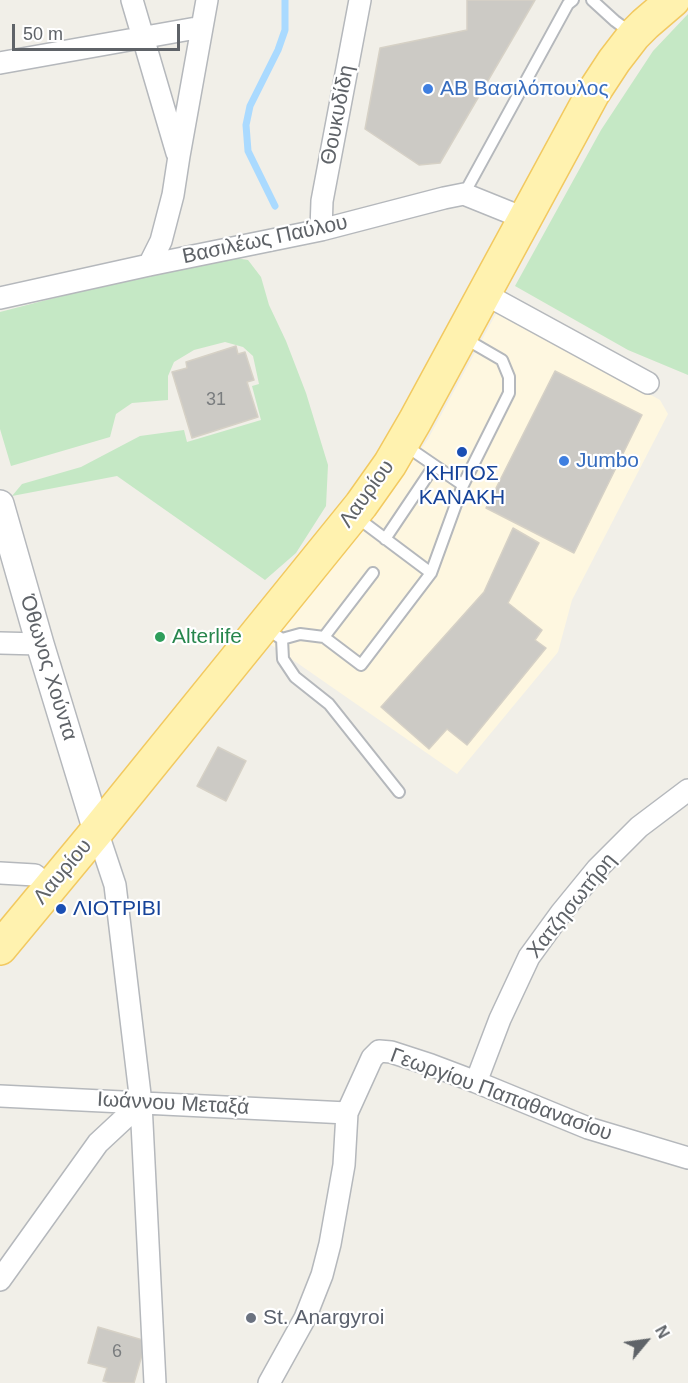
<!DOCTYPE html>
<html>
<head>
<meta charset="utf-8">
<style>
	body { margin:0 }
	#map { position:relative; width:688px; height:1383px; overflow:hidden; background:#f1efe8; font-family:Helvetica,sans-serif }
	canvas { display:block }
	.north { position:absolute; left:616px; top:1311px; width:60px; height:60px; -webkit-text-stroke:4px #fff; paint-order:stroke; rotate:61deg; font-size:16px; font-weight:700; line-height:24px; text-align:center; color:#5f6368 }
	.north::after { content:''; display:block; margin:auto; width:21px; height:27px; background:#5f6368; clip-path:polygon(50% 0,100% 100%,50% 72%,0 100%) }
	.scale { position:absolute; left:12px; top:24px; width:168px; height:27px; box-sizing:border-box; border:3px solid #5f6368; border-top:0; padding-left:8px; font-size:18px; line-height:21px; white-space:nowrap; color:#5f6368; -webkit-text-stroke:4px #fff; paint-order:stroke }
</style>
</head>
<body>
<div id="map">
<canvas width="688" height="1383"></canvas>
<div class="north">N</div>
<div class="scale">50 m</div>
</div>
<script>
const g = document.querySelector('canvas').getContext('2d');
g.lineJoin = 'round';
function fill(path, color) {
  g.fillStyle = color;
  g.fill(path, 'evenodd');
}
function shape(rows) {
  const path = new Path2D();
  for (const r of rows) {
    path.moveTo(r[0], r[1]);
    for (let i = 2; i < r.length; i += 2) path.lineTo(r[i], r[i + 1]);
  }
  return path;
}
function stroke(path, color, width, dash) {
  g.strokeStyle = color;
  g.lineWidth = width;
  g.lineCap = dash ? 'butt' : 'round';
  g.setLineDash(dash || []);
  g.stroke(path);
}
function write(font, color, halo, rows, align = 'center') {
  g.font = font + ' Helvetica,sans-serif';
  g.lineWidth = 4.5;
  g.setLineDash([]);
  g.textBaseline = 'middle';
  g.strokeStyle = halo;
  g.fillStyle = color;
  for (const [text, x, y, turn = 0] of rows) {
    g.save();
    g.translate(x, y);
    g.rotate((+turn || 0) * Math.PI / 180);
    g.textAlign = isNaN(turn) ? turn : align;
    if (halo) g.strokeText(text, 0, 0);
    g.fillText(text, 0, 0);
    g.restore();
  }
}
fill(shape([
	[498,310,660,400,668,414,572,600,558,652,457,774,267,642,380,507,428,439]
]), '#fef7e0');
fill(shape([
	[688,14,688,375,628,350,515,286,601,130,653,51],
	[223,256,248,260,261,277,269,305,286,341,306,393,328,465,326,506,296,553,265,580,117,476,12,496,22,484,81,467,140,436,184,430,187,442,261,420,252,386,259,384,253,356,243,347,225,342,194,350,174,362,168,376,168,400,132,403,116,414,110,437,11,466,0,429,0,312,174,267]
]), '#c5e8c5');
stroke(shape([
	[275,206,248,151,246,125,250,106,278,50,285,30,285,0]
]), '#aadaff', 7);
const building = shape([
	[467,0,535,0,440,163,419,165,365,129,380,48,467,30,467,0],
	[236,346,238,354,245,352,254,380,247,382,258,417,192,438,172,372,187,368,186,362,236,346],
	[555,371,642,415,574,553,486,508,555,371],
	[513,528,539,543,508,603,542,630,535,640,546,648,467,745,447,729,429,749,381,707,484,592,513,528],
	[218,747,246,761,226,801,197,786,218,747],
	[98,1327,146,1341,134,1383,111,1383,103,1381,107,1368,88,1363,98,1327]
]);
fill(building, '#cccac5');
stroke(building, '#d6d1c6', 1.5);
const service = shape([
	[592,0,615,21,630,32],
	[464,194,568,4,573,0],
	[406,446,463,485],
	[355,516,431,573],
	[385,539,434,466],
	[265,628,282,639,300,634,324,637,361,665,431,573,463,485,509,393,509,377,502,360,464,338],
	[324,637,373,573],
	[282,639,283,659,295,677,329,704,399,792]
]);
const minor = shape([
	[132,0,177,153],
	[0,63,202,27],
	[321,230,322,201,360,0],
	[149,265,161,241,173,195,179,156,207,0],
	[485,294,648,383],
	[0,298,149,265,321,230,444,198,464,194,526,219],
	[0,643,40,644],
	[97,831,115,885,141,1103,155,1383],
	[0,873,35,875,49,888],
	[476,1082,500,1019,529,957,561,913,597,869,639,827,688,790],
	[0,1096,347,1113],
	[0,1280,98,1143,141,1103],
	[269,1383,305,1318,322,1275,330,1244,344,1165,347,1113,372,1058,379,1051,391,1052,431,1065,476,1082,588,1128,688,1158]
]);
const tertiary = shape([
	[0,504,40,644,97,831]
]);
const primary = shape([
	[0,948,97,831,361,505,390,464,415,421,593,93,614,61,634,35,645,24,673,0]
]);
stroke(service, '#b5b8bc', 14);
stroke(minor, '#b5b8bc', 24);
stroke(tertiary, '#b5b8bc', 30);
stroke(primary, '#f2c960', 36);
stroke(service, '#fff', 10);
stroke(minor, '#fff', 21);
stroke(tertiary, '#fff', 27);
stroke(primary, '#fff2af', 33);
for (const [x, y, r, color] of [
	[428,89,6,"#3f7fe0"],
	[462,452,6,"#1a4fb4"],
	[564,461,6,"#3f7fe0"],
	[160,637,6,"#2e9e5b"],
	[61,909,6,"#1a4fb4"],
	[251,1318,6,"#6b7280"]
]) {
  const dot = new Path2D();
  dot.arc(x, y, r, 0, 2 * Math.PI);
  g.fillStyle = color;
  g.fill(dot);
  stroke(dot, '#fff', 2);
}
write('18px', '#7a7d7f', null, [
	["31",216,400],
	["6",117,1352]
]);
write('21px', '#366cbe', '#fff', [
	["ΑΒ Βασιλόπουλος",440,89],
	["Jumbo",576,461]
], 'left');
write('21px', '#5f6368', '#fff', [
	["Θουκυδίδη",338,115,-79],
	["Βασιλέως Παύλου",265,240,-12],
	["Λαυρίου",367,494,-54],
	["Όθωνος Χούντα",48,668,73],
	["Λαυρίου",63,872,-50],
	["Χατζησωτήρη",572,906,-51],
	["Γεωργίου Παπαθανασίου",501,1095,20],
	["Ιωάννου Μεταξά",173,1104,3]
]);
write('21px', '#164399', '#fff', [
	["ΚΗΠΟΣ",462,474],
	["ΚΑΝΑΚΗ",462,498],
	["ΛΙΟΤΡΙΒΙ",73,909,"left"]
]);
write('21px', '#27864d', '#fff', [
	["Alterlife",172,637]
], 'left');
write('21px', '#5b616d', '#fff', [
	["St. Anargyroi",263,1318]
], 'left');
</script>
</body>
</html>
